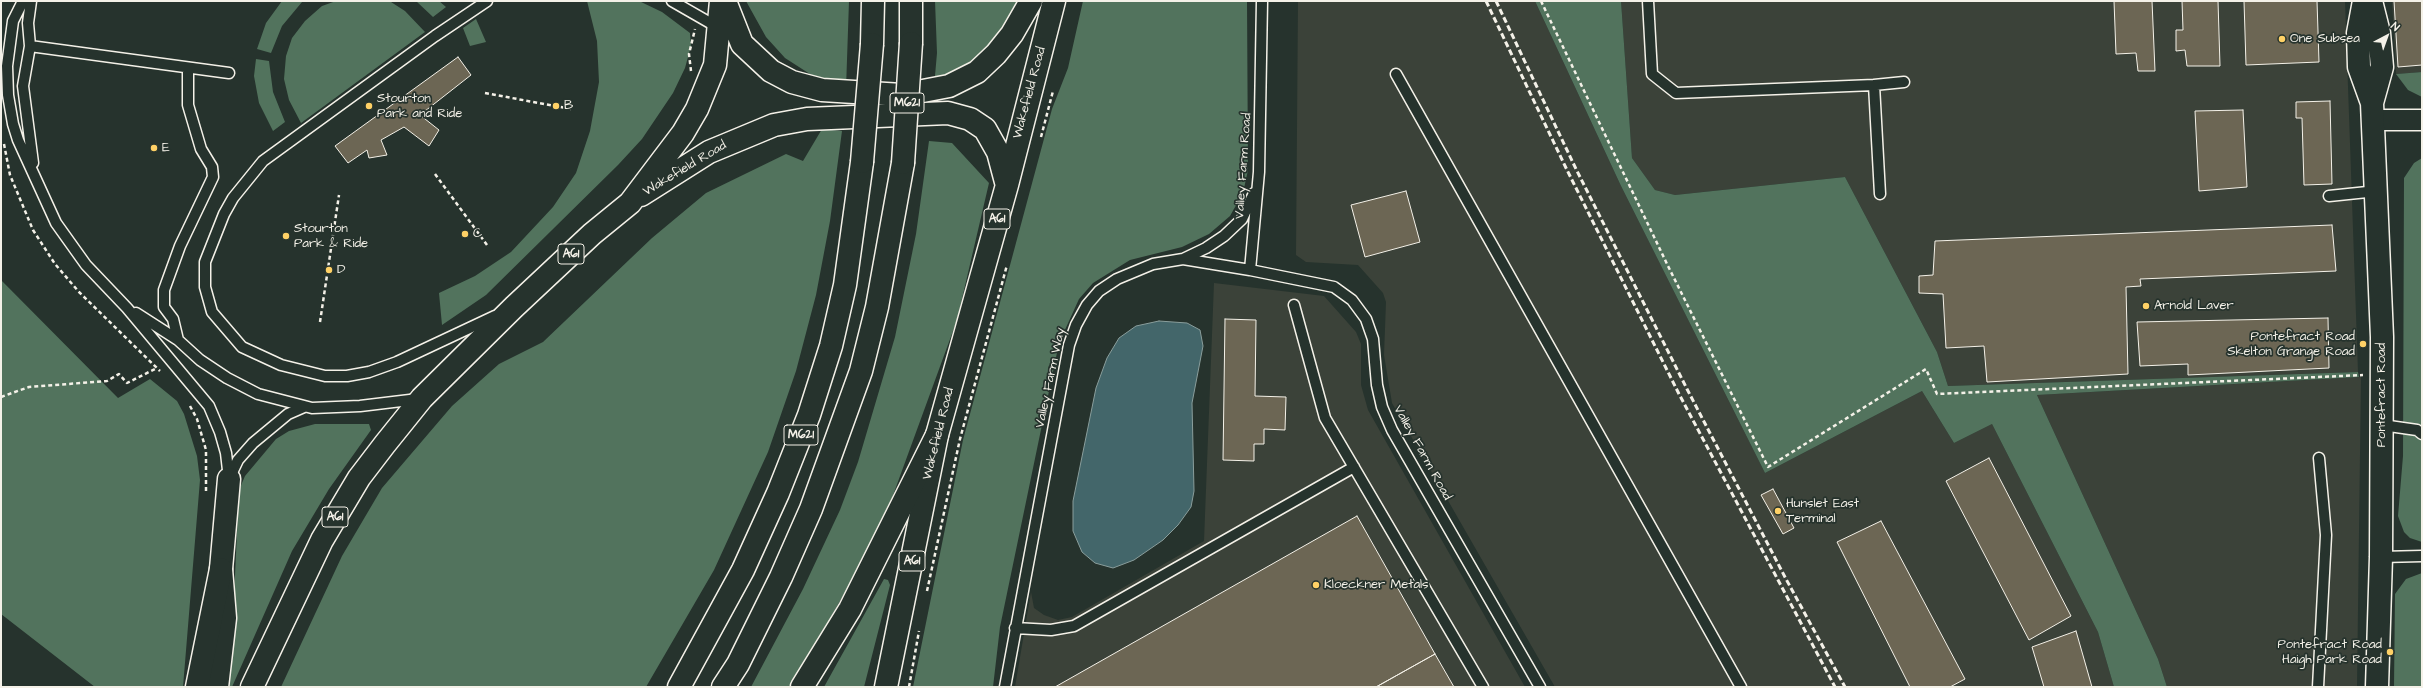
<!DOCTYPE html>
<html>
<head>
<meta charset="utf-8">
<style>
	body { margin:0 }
	#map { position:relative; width:2423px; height:688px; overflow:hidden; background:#26332d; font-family:"Architects Daughter",sans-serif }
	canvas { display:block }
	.frame { position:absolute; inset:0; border:2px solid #f4f1e8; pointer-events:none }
	.north { position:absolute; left:2367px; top:16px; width:40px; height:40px; -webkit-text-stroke:3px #26332d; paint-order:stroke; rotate:41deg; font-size:11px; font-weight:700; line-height:16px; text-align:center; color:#f4f1e8 }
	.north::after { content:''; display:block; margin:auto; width:14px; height:18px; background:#f4f1e8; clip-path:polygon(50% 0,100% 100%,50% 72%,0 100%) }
</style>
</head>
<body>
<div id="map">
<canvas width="2423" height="688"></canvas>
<div class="frame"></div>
<div class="north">N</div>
</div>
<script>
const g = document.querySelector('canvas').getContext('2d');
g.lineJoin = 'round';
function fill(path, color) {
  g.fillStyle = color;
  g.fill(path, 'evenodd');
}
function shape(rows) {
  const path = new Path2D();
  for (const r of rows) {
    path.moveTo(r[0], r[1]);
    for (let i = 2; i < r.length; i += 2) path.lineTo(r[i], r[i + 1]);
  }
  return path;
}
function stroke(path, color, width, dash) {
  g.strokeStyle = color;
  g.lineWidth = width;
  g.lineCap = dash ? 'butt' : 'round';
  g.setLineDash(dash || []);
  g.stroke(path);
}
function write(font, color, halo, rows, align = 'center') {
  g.font = font + ' "Architects Daughter",sans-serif';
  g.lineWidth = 3.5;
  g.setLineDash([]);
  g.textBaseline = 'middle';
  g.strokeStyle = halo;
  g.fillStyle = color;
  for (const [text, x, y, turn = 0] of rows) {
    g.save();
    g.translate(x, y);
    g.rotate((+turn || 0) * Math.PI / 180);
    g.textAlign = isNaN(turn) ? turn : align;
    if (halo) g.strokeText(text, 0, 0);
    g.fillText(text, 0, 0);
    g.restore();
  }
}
fill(shape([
	[1298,1,1535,1,1621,186,1765,473,1922,391,1954,443,1992,424,2098,632,2114,687,1555,687,1392,403,1384,355,1386,302,1383,293,1358,265,1306,262,1296,255],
	[1621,1,2345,1,2358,372,1948,386,1937,352,1845,177,1675,195,1655,190,1632,158],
	[2392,1,2422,1,2422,72,2396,74],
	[1214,283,1324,296,1356,332,1361,344,1361,385,1368,410,1525,687,1015,687,1031,592,1034,608,1044,615,1058,620,1072,617,1204,541],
	[2361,377,2357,687,2167,687,2158,659,2037,395]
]), '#3b4239');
fill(shape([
	[282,1,302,2,282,26,271,53,257,49,266,23],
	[336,1,391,2,405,11,425,32,301,123,289,100,284,79,286,56,292,38,305,21,322,6],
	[416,1,439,1,446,7,433,17],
	[587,1,639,1,662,12,690,33,691,46,685,68,673,93,642,139,618,165,486,295,442,325,439,293,475,276,511,252,553,207,576,173,590,131,599,82,597,41],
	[746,1,849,1,846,89,813,76,785,58,766,37],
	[935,1,1031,1,995,51,934,87,937,53],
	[1083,1,1247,1,1248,170,1243,193,1230,216,1209,234,1182,247,1130,260,1093,283,1079,299,1059,343,1000,627,993,687,913,687,963,440,1052,109,1068,68],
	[1535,1,1621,1,1632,158,1655,190,1675,195,1845,177,1937,352,1948,386,2358,372,2359,377,2037,395,2158,659,2167,687,2114,687,2098,632,1992,424,1954,443,1922,391,1765,473,1621,186],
	[476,19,486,42,470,46,463,28],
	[256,59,269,61,273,92,285,122,273,131,259,103,254,76],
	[2422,72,2422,97,2408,90,2396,74],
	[822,129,842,131,830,221,816,295,796,371,768,452,714,570,646,687,281,687,342,556,382,488,452,406,499,364,543,342,652,238,706,193,786,154,803,161],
	[929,141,952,143,989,183,957,320,892,498,854,577,790,687,751,687,803,589,840,510,858,462,895,337,916,234],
	[2422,158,2422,542,2410,538,2404,532,2398,516,2403,456,2404,178,2414,163],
	[1,280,118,398,150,379,177,401,184,414,197,456,200,480,183,687,95,687,1,614],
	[315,424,369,424,371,430,329,489,292,551,232,687,224,687,233,618,239,490,245,476,276,439,289,431],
	[2422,573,2422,687,2394,687,2395,594,2406,579],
	[884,579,888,580,890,585,864,687,824,687]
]), '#52735d');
const water = shape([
	[1159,321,1187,323,1200,330,1203,346,1192,403,1194,491,1191,507,1178,525,1163,540,1134,560,1113,568,1095,563,1082,552,1073,531,1073,501,1096,388,1107,358,1119,338,1136,326,1159,321]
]);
fill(water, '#43666a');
stroke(water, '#8a9e9c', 1);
const building = shape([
	[2114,1,2152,1,2155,71,2138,71,2136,53,2116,54,2114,1],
	[2182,1,2218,1,2220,66,2187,66,2185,50,2176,51,2176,30,2183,30,2182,1],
	[2244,1,2317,1,2319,62,2246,65,2244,1],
	[2394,1,2422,1,2422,65,2398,67,2394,1],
	[458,57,471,75,420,115,439,130,429,146,404,127,381,140,387,155,369,158,367,150,348,163,335,146,458,57],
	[2330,101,2332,184,2304,185,2302,118,2296,118,2296,102,2330,101],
	[2243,110,2247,187,2199,191,2195,111,2243,110],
	[1406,191,1420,242,1365,257,1351,205,1406,191],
	[2332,225,2336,271,2140,279,2141,286,2126,287,2128,374,1987,382,1984,346,1946,348,1943,294,1919,293,1919,276,1933,275,1935,241,2332,225],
	[2328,318,2329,368,2188,375,2188,364,2140,366,2137,322,2328,318],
	[1225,319,1256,320,1255,396,1286,397,1285,430,1264,429,1264,444,1254,444,1254,461,1223,460,1225,319],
	[1989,458,2071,616,2029,640,1946,481,1989,458],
	[1773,489,1794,528,1783,534,1761,495,1773,489],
	[1357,516,1435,654,1376,687,1055,687,1357,516],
	[1881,521,1965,679,1950,687,1910,687,1837,542,1881,521],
	[2076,631,2092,687,2044,687,2032,647,2076,631],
	[1435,654,1454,687,1376,687,1435,654]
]);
fill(building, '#6c6654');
stroke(building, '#f4f1e8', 1);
const lane = shape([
	[23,1,13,21,7,66,8,95,13,124,18,140,56,223,86,265,127,308,209,406,220,432,226,453,229,479],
	[31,1,28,23,30,46,23,86,33,163],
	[487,1,435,36,263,161,233,198,224,214,205,262,205,287,212,312,242,347,281,365,325,376,347,376,369,372,397,362,495,316],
	[672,1,719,28],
	[1262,1,1259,172,1250,270,1334,287,1352,300,1366,319,1373,339,1377,385,1382,407,1392,430,1540,687],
	[1648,1,1652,74,1676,93,1874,85,1880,194],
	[30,46,229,73],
	[1396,74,1741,687],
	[1874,85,1904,82],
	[2329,196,2377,191],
	[1183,259,1250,270],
	[1294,305,1325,418,1483,687],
	[136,313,178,340,200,360,227,378,258,394,312,408,360,406,418,399],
	[178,340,173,319,164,307,164,290,180,246,213,177,212,167,201,149,188,105,188,68],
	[2382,425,2417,430,2422,434],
	[229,479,238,460,253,443,288,414,304,407],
	[2381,557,2422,556],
	[1015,628,1051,630,1074,626,1354,467],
	[1005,687,1069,345,1076,325,1087,305,1099,291,1117,279,1153,264,1183,259,1206,248,1224,236,1242,219,1254,193],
	[2318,687,2326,535,2319,458]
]);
const street = shape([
	[2373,120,2422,120]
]);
const secondary = shape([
	[2364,1,2358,33,2359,67,2372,103,2382,337,2381,557,2377,687],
	[2371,1,2379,33,2382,67,2372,103]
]);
const primary = shape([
	[725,1,742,44,771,71,792,82,822,90,902,95,949,86,977,72,996,54,1012,34,1031,1],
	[641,195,709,152,774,125,807,119,948,113,970,119,985,129,998,152,1006,182],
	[217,687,225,618,221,569,229,479],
	[252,687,322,540,359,478,385,444,422,398,514,307,592,234,630,203,683,133,697,109,715,65,721,1],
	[886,687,937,435,1007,185,1054,1]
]);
const highway = shape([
	[911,1,911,43],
	[872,44,873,1],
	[197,687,221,569],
	[679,687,743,570,778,493,809,415,831,346,845,285,862,162],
	[723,687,738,664,781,577,811,509,861,371,877,307,903,163],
	[802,687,850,609,937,435]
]);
stroke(lane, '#f4f1e8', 13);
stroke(street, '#f4f1e8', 23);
stroke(secondary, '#f4f1e8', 25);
stroke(primary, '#f4f1e8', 25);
stroke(highway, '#f4f1e8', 25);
stroke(shape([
	[1541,1,1668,266,1768,467,1926,369,1937,394,2363,375],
	[691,71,689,54,695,29],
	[485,93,571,109],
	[1041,137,1053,91],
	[4,144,10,175,33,230,55,264,79,292,160,371],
	[435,174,487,245],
	[320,322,339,195],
	[1,397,29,387,107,381,119,374,127,383,157,368],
	[190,406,197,419,206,450,206,494],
	[927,591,960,439,1007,265],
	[909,687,919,631]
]), '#f4f1e8', 2.5, [4, 3]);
stroke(lane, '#26332d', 10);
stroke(street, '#26332d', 20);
stroke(secondary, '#26332d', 22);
stroke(primary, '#26332d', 22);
stroke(highway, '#26332d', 22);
stroke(shape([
	[1486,1,1567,170,1679,394,1835,687],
	[1496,1,1576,169,1687,389,1786,579,1845,687]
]), '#f4f1e8', 3, [6, 3]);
const highwayBridge = shape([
	[862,162,872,44],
	[903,163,911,43]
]);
stroke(highwayBridge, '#f4f1e8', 25, []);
stroke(highwayBridge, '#26332d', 22);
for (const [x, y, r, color] of [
	[2282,39,4,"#ffd166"],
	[369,106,4,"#ffd166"],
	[556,106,4,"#ffd166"],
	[154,148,4,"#ffd166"],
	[465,234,4,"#ffd166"],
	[286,236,4,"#ffd166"],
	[329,270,4,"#ffd166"],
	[2146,306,4,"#ffd166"],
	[2363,344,4,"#ffd166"],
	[1778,511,4,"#ffd166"],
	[1316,585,4,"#ffd166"],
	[2390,652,4,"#ffd166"]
]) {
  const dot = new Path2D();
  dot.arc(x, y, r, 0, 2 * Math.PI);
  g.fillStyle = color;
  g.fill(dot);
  stroke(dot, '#26332d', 1.5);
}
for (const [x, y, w] of [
	[907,103,34],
	[997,219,26],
	[571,254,26],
	[801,435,34],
	[335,517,26],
	[912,561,26]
]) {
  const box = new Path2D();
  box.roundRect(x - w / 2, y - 10, w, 20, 3);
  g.fillStyle = '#26332d';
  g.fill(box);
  stroke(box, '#f4f1e8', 1);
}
write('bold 12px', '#f4f1e8', null, [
	["M621",907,103],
	["A61",997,219],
	["A61",571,254],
	["M621",801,435],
	["A61",335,517],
	["A61",912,561]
]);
write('13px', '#f4f1e8', '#26332d', [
	["One Subsea",2290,39],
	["Stourton",377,99],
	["Park and Ride",377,114],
	["B",564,106],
	["E",162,148],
	["Stourton",294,229],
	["Park & Ride",294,244],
	["C",473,234],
	["D",337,270],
	["Arnold Laver",2154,306],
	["Pontefract Road",2355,337,"right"],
	["Skelton Grange Road",2355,352,"right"],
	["Hunslet East",1786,504],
	["Terminal",1786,519],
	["Kloeckner Metals",1324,585],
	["Pontefract Road",2382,645,"right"],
	["Haigh Park Road",2382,660,"right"]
], 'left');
write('13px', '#f4f1e8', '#26332d', [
	["Wakefield Road",1030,93,-75],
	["Valley Farm Road",1244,166,-86],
	["Wakefield Road",685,169,-31],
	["Valley Farm Way",1051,378,-78],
	["Pontefract Road",2382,395,-90],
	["Wakefield Road",939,434,-76],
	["Valley Farm Road",1422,453,61]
]);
</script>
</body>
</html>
